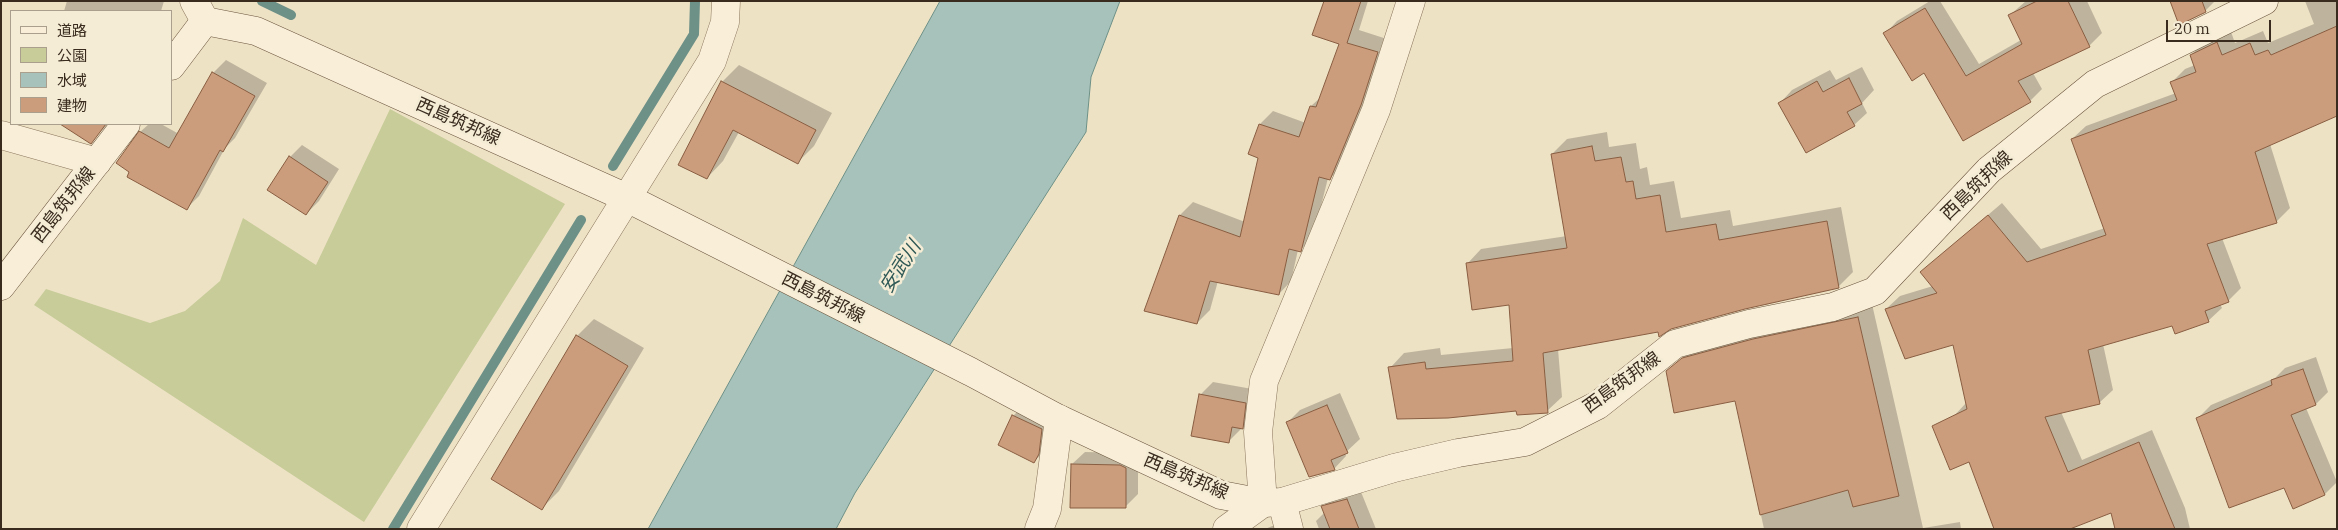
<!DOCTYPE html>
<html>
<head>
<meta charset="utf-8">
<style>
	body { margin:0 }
	#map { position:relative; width:2338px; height:530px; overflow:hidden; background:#eee2c5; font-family:"IBM Plex Serif","Noto Sans JP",serif }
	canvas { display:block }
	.frame { position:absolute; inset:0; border:2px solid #392c1f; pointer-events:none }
	.legend { position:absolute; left:10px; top:10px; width:162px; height:115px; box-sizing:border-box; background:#f5ecd5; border:1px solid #aa9f8c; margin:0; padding:6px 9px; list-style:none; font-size:15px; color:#392c1f }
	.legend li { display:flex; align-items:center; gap:10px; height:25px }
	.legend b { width:25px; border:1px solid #aa9f8c }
	.scale { position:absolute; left:2166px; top:20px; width:105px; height:22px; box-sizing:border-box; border:2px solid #392c1f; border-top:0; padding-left:6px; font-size:15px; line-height:18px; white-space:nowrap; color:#392c1f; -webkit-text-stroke:4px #f5ecd5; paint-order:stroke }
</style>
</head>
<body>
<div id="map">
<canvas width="2338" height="530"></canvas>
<div class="frame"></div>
<ul class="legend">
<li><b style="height:6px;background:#f9efd9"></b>道路</li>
<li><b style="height:14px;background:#c7cc99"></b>公園</li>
<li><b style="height:14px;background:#a7c2ba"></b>水域</li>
<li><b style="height:14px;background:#cc9d7c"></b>建物</li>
</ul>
<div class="scale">20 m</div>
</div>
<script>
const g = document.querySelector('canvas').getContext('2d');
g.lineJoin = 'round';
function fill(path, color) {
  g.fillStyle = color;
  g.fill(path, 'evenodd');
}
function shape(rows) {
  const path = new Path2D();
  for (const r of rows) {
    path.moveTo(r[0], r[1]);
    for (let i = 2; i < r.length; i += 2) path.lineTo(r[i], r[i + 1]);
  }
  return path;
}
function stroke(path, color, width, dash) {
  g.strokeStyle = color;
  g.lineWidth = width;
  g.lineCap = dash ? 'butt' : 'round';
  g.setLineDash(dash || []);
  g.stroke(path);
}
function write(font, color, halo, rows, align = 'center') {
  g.font = font + ' "IBM Plex Serif","Noto Sans JP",serif';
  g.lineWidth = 5;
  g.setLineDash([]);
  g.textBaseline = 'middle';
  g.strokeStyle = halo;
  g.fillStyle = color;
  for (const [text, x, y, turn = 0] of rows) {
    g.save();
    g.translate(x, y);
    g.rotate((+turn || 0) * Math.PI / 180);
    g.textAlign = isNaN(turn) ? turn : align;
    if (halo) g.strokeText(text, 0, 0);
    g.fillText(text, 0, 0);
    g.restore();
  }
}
fill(shape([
	[390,109,565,204,364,522,34,305,46,289,150,323,185,311,220,281,243,218,316,265]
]), '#c7cc99');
const water = shape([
	[940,1,1120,1,1091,77,1086,132,855,493,836,529,648,529,940,1]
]);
fill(water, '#a7c2ba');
stroke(water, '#6d9087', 1);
fill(shape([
	[67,1,164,1,161,11,64,11],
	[1325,1,1368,1,1359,30,1390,40,1343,166,1330,178,1328,178,1313,238,1300,250,1298,250,1291,281,1279,294,1218,281,1210,310,1197,323,1145,310,1180,215,1193,202,1245,222,1260,157,1250,153,1260,124,1273,111,1306,123,1311,106,1321,97,1340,43],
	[1930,1,1940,1,1979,64,2021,40,2010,15,2026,1,2087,1,2102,33,2089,46,2033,73,2042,89,2030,101,1924,72,1885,34,1897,21],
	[2171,1,2215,1,2205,11],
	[2305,1,2337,1,2337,115,2270,144,2290,208,2277,221,2222,238,2241,288,2228,301,2220,304,2222,308,2208,321,2173,325,2103,344,2113,390,2099,403,2061,412,2082,460,2152,430,2185,508,2190,529,2116,529,2112,511,1953,417,1966,403,1954,343,1886,309,1900,296,1933,286,1921,272,2002,203,2041,249,2105,228,2072,139,2086,126,2176,93,2172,82,2185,69,2195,65,2191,55,2205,42,2230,29,2235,43,2263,31,2268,43,2314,24],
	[226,60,267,83,235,138,225,148,199,196,187,208,140,132,149,124,161,124,179,134,213,73],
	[739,65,832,113,814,146,797,163,739,132,723,161,707,178,679,164,722,82],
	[1862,67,1874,90,1862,103,1867,113,1854,125,1780,103,1792,90,1830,70,1836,80],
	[63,124,108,124,91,142],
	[1607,132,1609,147,1636,143,1640,169,1647,167,1650,185,1674,181,1681,218,1730,210,1733,226,1841,207,1853,272,1838,287,1745,308,1659,331,1558,349,1562,397,1547,411,1518,410,1390,368,1404,353,1440,348,1441,355,1513,348,1510,304,1467,264,1481,249,1567,236,1552,154,1567,139],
	[302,145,339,169,319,201,306,214,290,157],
	[1872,304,1923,528,1960,522,1961,529,1764,529,1736,399,1667,372,1698,344],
	[594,319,644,348,559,491,542,508,577,336],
	[2316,357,2328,392,2316,404,2306,408,2337,482,2325,494,2294,507,2285,486,2198,418,2211,405,2275,378,2285,368],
	[1213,382,1258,390,1255,415,1228,442,1200,395],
	[1340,393,1360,439,1345,453,1346,456,1334,469,1288,422,1300,410],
	[1020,409,1048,423,1041,455,1034,461,1013,416],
	[1085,452,1133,453,1138,455,1138,494,1125,507,1072,464],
	[1359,487,1376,529,1319,529,1316,521,1325,512,1323,507,1335,494],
	[1282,522,1285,529,1265,529]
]), '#0003');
stroke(shape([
	[262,1,291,15],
	[613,166,694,34,695,1],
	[393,529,581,220]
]), '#6d9087', 10);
const building = shape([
	[1324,1,1361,1,1347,43,1378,52,1361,105,1330,180,1319,177,1301,252,1289,249,1279,295,1210,281,1197,324,1144,311,1179,215,1240,237,1258,158,1248,154,1259,124,1299,137,1310,106,1316,107,1339,44,1312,35,1324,1],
	[2037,1,2068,1,2090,47,2018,81,2031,102,1963,141,1924,73,1912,81,1883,33,1925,8,1966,76,2022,44,2008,15,2037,1],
	[2170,1,2202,1,2206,12,2179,25,2170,1],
	[2337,26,2337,116,2255,152,2277,223,2207,244,2229,302,2205,311,2209,322,2175,334,2172,326,2088,350,2100,404,2045,417,2068,472,2139,442,2175,529,2115,529,2111,513,2070,529,1994,529,1969,462,1950,470,1932,426,1967,409,1953,345,1905,359,1885,309,1937,293,1920,272,1988,215,2027,262,2106,235,2071,139,2177,100,2170,82,2196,72,2190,55,2217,42,2222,55,2250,43,2255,55,2268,50,2271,55,2337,26],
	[212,72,255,96,223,152,220,150,187,210,127,177,129,172,116,163,139,131,169,148,212,72],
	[1849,78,1862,104,1847,112,1855,126,1806,153,1778,103,1817,81,1823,92,1849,78],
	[721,81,816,130,798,164,733,130,707,179,678,165,721,81],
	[60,124,106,124,91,144,60,124],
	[1592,146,1595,161,1621,157,1626,182,1633,181,1636,199,1660,195,1666,232,1716,224,1719,240,1827,221,1839,288,1745,309,1671,329,1659,337,1658,332,1543,353,1548,413,1517,415,1516,411,1448,418,1397,419,1388,367,1425,362,1426,369,1513,361,1509,305,1472,310,1466,263,1567,248,1551,154,1592,146],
	[289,156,328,182,306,215,267,190,289,156],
	[1858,317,1899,496,1853,507,1848,490,1760,515,1735,401,1674,413,1666,371,1682,358,1753,339,1858,317],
	[576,335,628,366,542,510,491,479,576,335],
	[2303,369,2316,405,2291,415,2325,495,2293,509,2284,488,2229,508,2196,418,2272,385,2271,380,2303,369],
	[1199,394,1246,403,1243,429,1232,427,1229,443,1191,436,1199,394],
	[1327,405,1348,453,1331,460,1335,470,1309,477,1286,422,1327,405],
	[1012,415,1042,429,1039,454,1034,463,998,445,1012,415],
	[1071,464,1120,465,1126,468,1126,508,1070,508,1071,464],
	[1347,499,1359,529,1330,529,1321,506,1347,499]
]);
fill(building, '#cc9d7c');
stroke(building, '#885d41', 1);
const minor = shape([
	[194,1,205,21],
	[1,135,97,162],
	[1282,502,1289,529],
	[421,529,712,61,725,22,726,1],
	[1039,529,1047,509,1059,419],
	[1227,529,1263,503,1258,432,1264,381,1376,110,1411,1]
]);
const secondary = shape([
	[171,66,205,21,256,31,627,198,971,372,1059,419,1221,495,1263,503,1282,502,1394,468,1458,453,1525,442,1598,405,1675,344,1749,324,1833,307,1875,291,1989,170,2095,84,2264,1],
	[1,286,126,124]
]);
stroke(minor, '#89745b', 29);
stroke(secondary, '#6b553e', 29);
stroke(minor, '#f9efd9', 28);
stroke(secondary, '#f9efd9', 28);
write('18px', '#392c1f', '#f5ecd5', [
	["西島筑邦線",458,122,24],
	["西島筑邦線",1977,186,-44],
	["西島筑邦線",64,205,-52],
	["西島筑邦線",823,298,27],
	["西島筑邦線",1622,383,-36],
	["西島筑邦線",1186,477,23]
]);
write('italic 19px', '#2f5956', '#f5ecd5', [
	["安武川",901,267,-57]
]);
</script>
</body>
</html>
